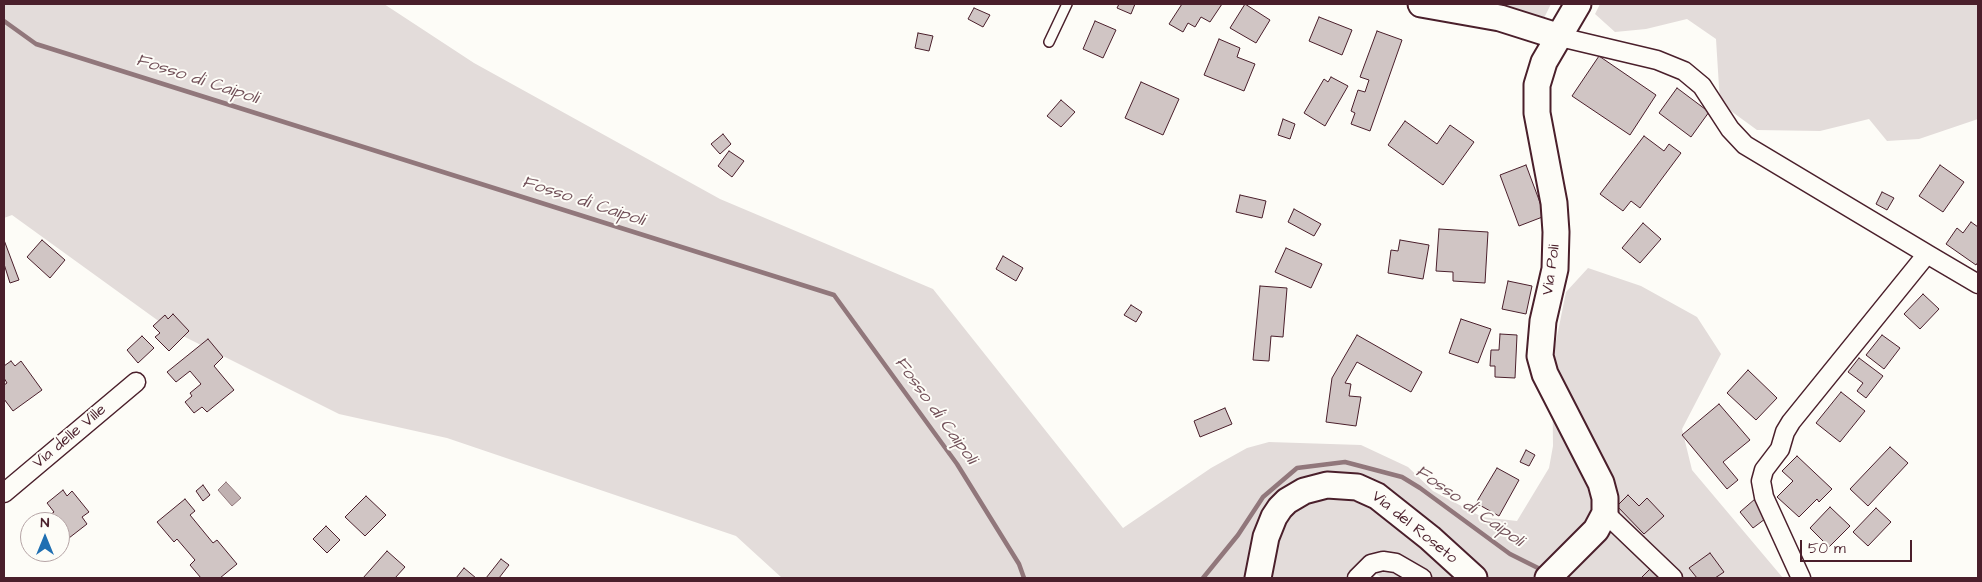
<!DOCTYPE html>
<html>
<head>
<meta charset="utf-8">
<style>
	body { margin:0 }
	#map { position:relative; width:1982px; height:582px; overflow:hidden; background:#fdfcf7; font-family:"Architects Daughter",sans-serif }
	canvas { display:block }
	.frame { position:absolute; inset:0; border:5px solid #4a1f2b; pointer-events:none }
	.north { position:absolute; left:20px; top:512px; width:50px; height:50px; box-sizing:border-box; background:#fdfcf7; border:1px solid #b5a4a5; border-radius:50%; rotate:0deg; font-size:14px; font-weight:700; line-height:20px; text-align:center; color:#4a1f2b }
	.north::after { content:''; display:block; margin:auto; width:18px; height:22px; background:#1f6fb2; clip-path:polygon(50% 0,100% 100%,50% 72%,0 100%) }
	.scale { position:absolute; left:1800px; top:540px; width:112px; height:22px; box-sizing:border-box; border:2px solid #4a1f2b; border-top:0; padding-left:6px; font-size:15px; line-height:18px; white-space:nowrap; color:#4a1f2b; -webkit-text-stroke:4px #fdfcf7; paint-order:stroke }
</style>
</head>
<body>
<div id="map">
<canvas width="1982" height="582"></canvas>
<div class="frame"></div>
<div class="north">N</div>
<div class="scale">50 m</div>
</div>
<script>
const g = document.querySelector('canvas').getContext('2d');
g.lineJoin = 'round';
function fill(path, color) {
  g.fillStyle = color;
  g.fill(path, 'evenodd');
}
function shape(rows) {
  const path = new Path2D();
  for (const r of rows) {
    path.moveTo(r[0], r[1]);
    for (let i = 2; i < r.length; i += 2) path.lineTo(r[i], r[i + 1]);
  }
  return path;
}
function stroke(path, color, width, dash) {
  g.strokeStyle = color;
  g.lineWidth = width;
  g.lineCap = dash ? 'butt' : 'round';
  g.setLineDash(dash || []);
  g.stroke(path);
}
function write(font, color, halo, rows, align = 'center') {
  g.font = font + ' "Architects Daughter",sans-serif';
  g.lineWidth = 4;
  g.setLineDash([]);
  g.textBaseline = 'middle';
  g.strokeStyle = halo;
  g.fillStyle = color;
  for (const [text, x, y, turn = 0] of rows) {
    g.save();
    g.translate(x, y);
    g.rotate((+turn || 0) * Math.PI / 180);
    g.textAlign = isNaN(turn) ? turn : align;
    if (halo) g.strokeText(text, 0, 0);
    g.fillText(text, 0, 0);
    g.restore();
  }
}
fill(shape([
	[4,4,384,4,474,63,720,199,933,289,1123,528,1211,468,1247,448,1269,442,1361,445,1408,467,1433,491,1482,517,1517,521,1549,468,1553,446,1552,361,1566,292,1588,268,1641,286,1697,317,1721,354,1682,429,1692,470,1783,578,1382,578,1375,573,1359,575,1357,578,782,578,736,536,447,438,339,414,171,330,12,215,4,218],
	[1497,4,1551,4,1544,18],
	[1600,4,1978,4,1978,119,1919,139,1887,141,1869,119,1820,131,1757,130,1720,103,1716,39,1687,19,1646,29,1615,32,1595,14]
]), '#e3dcda');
const water = shape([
	[226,482,241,498,232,506,218,490,226,482]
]);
fill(water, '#c0b1b1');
stroke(water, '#91777b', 1);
stroke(shape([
	[4,21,36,44,834,295,957,464,1019,564,1024,578],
	[1203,578,1238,535,1263,497,1297,468,1345,462,1402,477,1420,488,1510,554,1544,571]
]), '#91777b', 4.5);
const building = shape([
	[1119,4,1135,4,1131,14,1117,8,1119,4],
	[1182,4,1222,4,1210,22,1201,17,1195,27,1188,23,1183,32,1169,24,1182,4],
	[1245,4,1270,20,1256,43,1230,28,1245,4],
	[974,8,990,15,983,27,968,19,974,8],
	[1319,17,1352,30,1342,55,1309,41,1319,17],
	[1095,21,1116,30,1103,58,1083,49,1095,21],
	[1377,31,1402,40,1370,131,1351,124,1355,113,1351,111,1358,90,1365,92,1369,80,1360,77,1377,31],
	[918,33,933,36,929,51,915,48,918,33],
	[1219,39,1240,48,1237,57,1255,64,1244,91,1204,75,1219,39],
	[1599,56,1656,95,1630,135,1572,96,1599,56],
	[1331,77,1348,86,1325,126,1304,113,1324,79,1328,82,1331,77],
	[1141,82,1179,99,1163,135,1125,118,1141,82],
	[1677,88,1709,112,1691,137,1659,113,1677,88],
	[1061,100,1075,112,1061,127,1047,116,1061,100],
	[1283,119,1295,124,1290,139,1278,135,1283,119],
	[1405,121,1437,144,1450,125,1474,142,1443,185,1388,145,1405,121],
	[723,134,731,144,720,154,711,144,723,134],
	[1644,136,1664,151,1669,144,1681,153,1640,208,1631,201,1623,211,1600,194,1644,136],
	[729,151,744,161,732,177,718,166,729,151],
	[1526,165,1545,216,1519,226,1500,175,1526,165],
	[1940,165,1964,182,1943,212,1919,196,1940,165],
	[1882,192,1894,198,1887,210,1876,204,1882,192],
	[1240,195,1266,201,1262,218,1236,212,1240,195],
	[1294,209,1321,224,1314,236,1288,222,1294,209],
	[1971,222,1978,227,1978,262,1976,265,1946,244,1957,228,1963,233,1971,222],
	[1643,223,1661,239,1640,263,1622,248,1643,223],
	[1439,229,1488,232,1485,283,1453,281,1453,272,1436,271,1439,229],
	[4,240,19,280,10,283,4,264,4,240],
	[42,240,65,260,50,278,27,257,42,240],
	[1400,240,1429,245,1423,279,1388,273,1391,250,1398,251,1400,240],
	[1286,248,1322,264,1311,288,1275,272,1286,248],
	[1003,256,1023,268,1016,281,996,269,1003,256],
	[1508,281,1532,286,1526,314,1502,309,1508,281],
	[1260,286,1287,288,1283,337,1271,336,1269,361,1253,360,1260,286],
	[1923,294,1939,309,1920,329,1904,314,1923,294],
	[1131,305,1142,312,1136,322,1124,315,1131,305],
	[173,314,189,331,169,351,155,337,160,333,153,326,165,315,168,319,173,314],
	[1461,319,1491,329,1478,363,1449,353,1461,319],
	[1500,334,1517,335,1515,378,1495,377,1495,366,1490,366,1491,350,1499,350,1500,334],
	[1357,335,1422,372,1411,392,1357,362,1345,383,1351,384,1349,396,1361,397,1356,426,1326,422,1332,378,1357,335],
	[1882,335,1900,348,1884,369,1866,355,1882,335],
	[142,336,154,348,138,363,127,350,142,336],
	[208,339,223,357,214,366,234,390,207,412,202,407,194,413,185,402,192,396,190,393,201,384,190,371,176,382,167,372,208,339],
	[1859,358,1883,376,1866,398,1857,391,1863,383,1848,372,1859,358],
	[11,361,15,366,21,361,42,390,13,411,4,399,4,385,7,383,4,378,4,366,11,361],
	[1748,370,1777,398,1756,420,1727,393,1748,370],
	[1841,392,1865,411,1840,442,1816,423,1841,392],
	[1719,404,1750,440,1723,462,1738,480,1727,489,1682,435,1719,404],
	[1225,408,1232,424,1200,437,1194,421,1225,408],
	[1890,447,1908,463,1868,506,1850,489,1890,447],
	[1526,450,1535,455,1529,466,1520,462,1526,450],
	[1797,456,1832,489,1819,502,1817,499,1799,517,1777,497,1793,481,1782,471,1797,456],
	[1497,468,1519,480,1499,516,1476,503,1497,468],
	[203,485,210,495,203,501,196,491,203,485],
	[63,490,67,496,72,491,89,512,82,517,87,524,69,538,60,527,60,522,56,522,50,515,54,512,47,503,63,490],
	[1628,495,1639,506,1647,498,1664,516,1644,534,1617,506,1628,495],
	[366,496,386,515,365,536,345,517,366,496],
	[185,499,195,511,190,515,213,543,217,540,237,564,220,578,201,578,190,565,195,560,177,539,174,542,157,522,185,499],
	[1755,499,1769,516,1753,528,1740,512,1755,499],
	[1830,507,1850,526,1829,547,1810,528,1830,507],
	[1876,508,1891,522,1868,546,1853,532,1876,508],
	[326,526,340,540,327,553,313,539,326,526],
	[387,551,405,567,395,578,363,578,387,551],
	[1710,553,1724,572,1715,578,1697,578,1689,568,1710,553],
	[501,559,509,565,499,578,486,578,501,559],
	[1655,564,1668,578,1641,578,1655,564],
	[464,568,476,578,456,578,464,568]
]);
fill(building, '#d0c5c4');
stroke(building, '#4a1f2b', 1);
const lane = shape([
	[1049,42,1067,4]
]);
const street = shape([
	[1560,37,1657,60,1684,71,1702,86,1730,129,1745,145,1927,254,1791,422,1785,432,1780,449,1764,470,1761,481,1764,497,1801,578],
	[1927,254,1978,284],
	[4,493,136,382],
	[1605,513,1673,578],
	[1357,578,1371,564,1383,561,1396,563,1422,578]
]);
const secondary = shape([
	[1421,4,1500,18,1560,37],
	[1258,578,1266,537,1274,517,1280,508,1287,501,1304,491,1327,485,1357,487,1377,496,1430,538,1474,578],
	[1548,578,1596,530,1605,513,1605,498,1601,483,1545,374,1540,356,1543,321,1555,269,1556,232,1554,203,1537,113,1537,85,1544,62,1578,4]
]);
stroke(lane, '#4a1f2b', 12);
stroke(street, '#4a1f2b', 21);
stroke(secondary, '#4a1f2b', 29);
stroke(lane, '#fdfcf7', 9);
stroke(street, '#fdfcf7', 18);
stroke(secondary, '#fdfcf7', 25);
write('16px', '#4a1f2b', '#fdfcf7', [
	["Via Poli",1552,270,-82],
	["Via delle Ville",70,437,-40],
	["Via del Roseto",1414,528,39]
]);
write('italic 18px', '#73525a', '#fdfcf7', [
	["Fosso di Caipoli",197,80,18],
	["Fosso di Caipoli",583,202,18],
	["Fosso di Caipoli",935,411,54],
	["Fosso di Caipoli",1469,507,35]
]);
</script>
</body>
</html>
